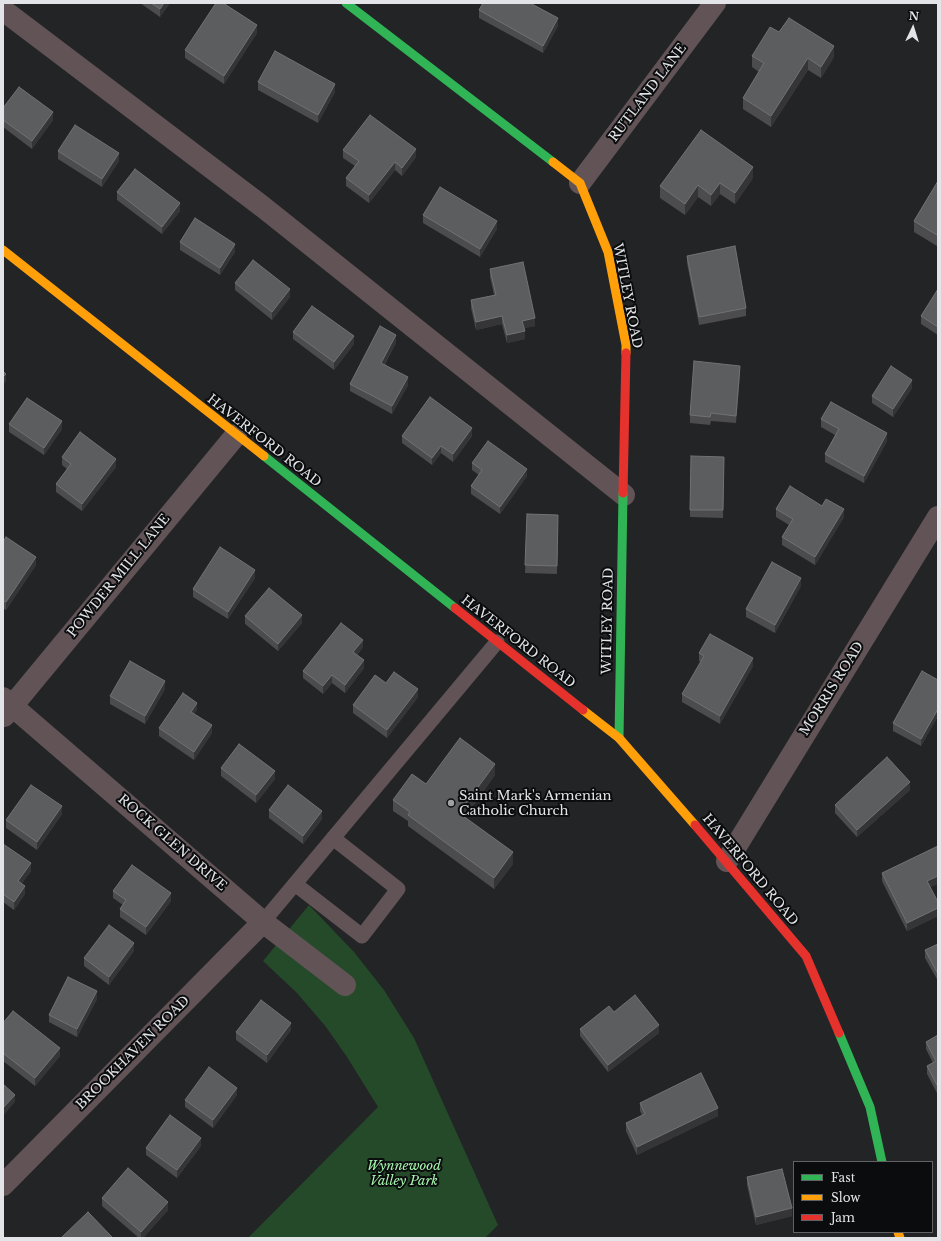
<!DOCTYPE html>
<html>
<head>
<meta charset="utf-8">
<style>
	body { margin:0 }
	#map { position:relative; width:941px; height:1241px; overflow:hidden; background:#222426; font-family:"Libre Baskerville",serif }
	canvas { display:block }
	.frame { position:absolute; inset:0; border:4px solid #e2e4e7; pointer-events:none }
	.legend { position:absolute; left:793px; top:1161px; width:140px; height:72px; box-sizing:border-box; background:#0b0c0e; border:1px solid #616265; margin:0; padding:5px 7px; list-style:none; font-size:12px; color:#e2e4e7 }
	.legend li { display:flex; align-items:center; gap:8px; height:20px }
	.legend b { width:20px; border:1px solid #616265 }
	.north { position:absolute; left:893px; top:8px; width:40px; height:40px; -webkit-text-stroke:3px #0b0c0e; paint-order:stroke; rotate:4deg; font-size:11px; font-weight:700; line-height:16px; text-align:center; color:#e2e4e7 }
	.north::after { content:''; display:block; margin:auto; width:14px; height:18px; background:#e2e4e7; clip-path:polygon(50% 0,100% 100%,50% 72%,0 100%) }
</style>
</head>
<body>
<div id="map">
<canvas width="941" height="1241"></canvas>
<div class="frame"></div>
<ul class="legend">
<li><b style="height:5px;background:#30b455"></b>Fast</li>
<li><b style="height:5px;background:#ff9f0a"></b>Slow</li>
<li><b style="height:5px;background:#e5322d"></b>Jam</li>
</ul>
<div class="north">N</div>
</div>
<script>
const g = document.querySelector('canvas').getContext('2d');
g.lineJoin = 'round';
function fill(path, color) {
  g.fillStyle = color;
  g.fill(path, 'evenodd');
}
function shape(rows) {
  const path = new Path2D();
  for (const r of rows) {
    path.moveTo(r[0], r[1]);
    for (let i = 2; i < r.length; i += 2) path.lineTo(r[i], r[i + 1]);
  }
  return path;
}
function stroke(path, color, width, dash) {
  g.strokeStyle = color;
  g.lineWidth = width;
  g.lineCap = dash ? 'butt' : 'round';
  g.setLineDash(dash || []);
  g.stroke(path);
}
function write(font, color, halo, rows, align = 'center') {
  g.font = font + ' "Libre Baskerville",serif';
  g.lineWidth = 4;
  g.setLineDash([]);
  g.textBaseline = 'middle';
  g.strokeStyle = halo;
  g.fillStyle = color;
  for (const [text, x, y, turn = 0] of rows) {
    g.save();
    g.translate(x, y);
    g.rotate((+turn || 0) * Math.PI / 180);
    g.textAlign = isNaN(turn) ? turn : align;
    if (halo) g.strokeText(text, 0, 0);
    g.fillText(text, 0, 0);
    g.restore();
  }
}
fill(shape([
	[309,905,354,952,384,990,414,1038,498,1225,485,1238,248,1238,378,1107,347,1057,326,1027,297,993,263,961]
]), '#244a29');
stroke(shape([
	[295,884,362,936,398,889,333,838],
	[263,922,497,642]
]), '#615356', 15);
stroke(shape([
	[3,10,263,207,624,495],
	[580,183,715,3],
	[3,698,263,922,345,985],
	[4,716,236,435],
	[727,861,938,517],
	[3,1185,263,922]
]), '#615356', 22);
stroke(shape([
	[346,3,553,162],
	[264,456,455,608],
	[619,738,623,493],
	[839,1033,870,1107,882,1162]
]), '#30b455', 9);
stroke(shape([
	[553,162,580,183,608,252,626,345,626,353],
	[3,250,264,456],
	[583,710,619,738,695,825],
	[898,1232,900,1238]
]), '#ff9f0a', 9);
stroke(shape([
	[623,493,626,353],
	[455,608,583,710],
	[695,825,806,956,839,1033]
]), '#e5322d', 9);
fill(shape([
	[140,3,170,3,160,17],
	[479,10,558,26,543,53,479,18],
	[779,32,834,57,821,78,808,70,771,127,743,109,743,98,759,72,752,67,752,56],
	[257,33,224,84,185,58,185,50],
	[258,82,335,92,318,123,258,90],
	[3,108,53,120,32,149,3,127],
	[343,150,416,157,402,176,395,170,369,203,346,186,346,178,355,166,343,158],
	[58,151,119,161,102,187,58,159],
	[753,178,735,204,720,194,711,206,698,197,685,215,660,198,660,186],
	[938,181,937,246,914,232,914,221],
	[117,192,180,211,162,234,117,200],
	[423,215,497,229,480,257,423,223],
	[180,242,235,252,220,275,180,250],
	[687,256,746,308,746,316,699,325,687,263],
	[490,269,535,326,524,328,525,339,507,343,502,324,476,330,471,308,471,300,494,295,490,277],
	[235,283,290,297,272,320,235,290],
	[938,289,938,335,921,324,921,316],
	[293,332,354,344,334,370,293,339],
	[396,343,385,364,408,385,392,414,350,391,350,384],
	[740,373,736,423,711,421,710,425,690,423,690,415],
	[912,388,893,417,872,403,872,396],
	[821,419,887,441,864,483,825,462,825,454,835,435,821,427],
	[9,424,62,429,44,455,9,432],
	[402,436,472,436,453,462,441,453,432,465,402,443],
	[62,457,116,467,82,511,56,492,56,484,67,469,62,465],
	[724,457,723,518,690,517,690,510],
	[472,463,527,476,500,514,471,494,471,486,479,475,472,470],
	[822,506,844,517,815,565,782,545,782,537,789,525,776,517,776,509],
	[527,514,558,515,557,574,525,573],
	[3,542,36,565,6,610,3,608],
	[255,578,228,619,193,597,193,589],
	[801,586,775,633,746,617,746,609],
	[245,616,302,623,278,651,245,624],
	[363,647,357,655,364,668,345,693,332,683,323,694,303,678,303,671],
	[699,653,753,666,720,724,682,702,682,694,701,662,699,661],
	[938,680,938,716,921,746,893,731,893,723],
	[386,683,418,697,387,738,353,713,353,705],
	[165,689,145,724,110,704,110,696],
	[197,710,194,714,212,733,194,760,159,736,159,728],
	[221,768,275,779,256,803,221,776],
	[495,775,465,817,513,864,494,889,408,826,408,821,393,811,393,800,426,784],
	[910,790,857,837,835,813,835,805],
	[269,810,322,819,303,844,269,818],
	[62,814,37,850,6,828,6,820],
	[3,844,31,871,21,884,25,894,14,910,3,902],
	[882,873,930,887,938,908,938,916,907,931,882,881],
	[113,891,171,901,146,935,120,917,120,909,123,905,113,898],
	[938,944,938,981,925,958,925,950],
	[134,951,109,985,84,966,84,958],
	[97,999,77,1037,49,1022,49,1015],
	[614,1012,659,1033,608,1072,580,1036,580,1029],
	[3,1023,60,1056,35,1086,3,1061],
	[291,1030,267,1063,236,1040,236,1032],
	[938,1035,938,1095,927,1074,927,1066,933,1063,926,1049,926,1042],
	[237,1095,213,1128,185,1107,185,1100],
	[640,1103,718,1116,637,1155,626,1131,626,1123,642,1115,640,1111],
	[201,1146,177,1178,146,1155,146,1148],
	[747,1177,792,1216,756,1225,747,1185],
	[102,1198,168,1210,143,1238,139,1238,102,1206]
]), '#4c4c4e');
fill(shape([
	[164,3,170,3,160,17,160,9],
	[558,18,558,26,543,53,543,46],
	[257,25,257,33,224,84,224,76],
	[834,46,834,57,821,78,821,67],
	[808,58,808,70,771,127,771,116],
	[335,84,335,92,318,123,318,115],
	[53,112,53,120,32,149,32,141],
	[416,149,416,157,402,176,402,168],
	[119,153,119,161,102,187,102,179],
	[395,162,395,170,369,203,369,195],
	[753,167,753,178,735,204,735,193],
	[720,183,720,194,711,206,711,195],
	[698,185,698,197,685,215,685,204],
	[180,203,180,211,162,234,162,227],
	[497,221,497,229,480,257,480,249],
	[938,234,938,245,937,246,937,235],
	[235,244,235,252,220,275,220,268],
	[290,289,290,297,272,320,272,312],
	[502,316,502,324,476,330,476,322],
	[535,318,535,326,522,329,522,321],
	[525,331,525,339,507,343,507,335],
	[396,335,396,343,381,370,381,363],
	[354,336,354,344,334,370,334,362],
	[740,366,740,373,736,423,736,416],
	[6,374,6,381,3,385,3,377],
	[408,377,408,385,392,414,392,406],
	[912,380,912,388,893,417,893,409],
	[62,421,62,429,44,455,44,448],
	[472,428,472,436,453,462,453,454],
	[887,433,887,441,864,483,864,476],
	[441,446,441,453,432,465,432,458],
	[116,459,116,467,82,511,82,504],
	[527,469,527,476,500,514,500,507],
	[844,509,844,517,815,565,815,557],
	[36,557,36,565,6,610,6,602],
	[255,570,255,578,228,619,228,612],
	[801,578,801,586,775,633,775,625],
	[302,615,302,623,278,651,278,644],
	[363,640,363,647,353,659,353,652],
	[753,658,753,666,720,724,720,716],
	[364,660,364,668,345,693,345,685],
	[332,675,332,683,323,694,323,686],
	[165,681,165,689,145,724,145,716],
	[418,689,418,697,387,738,387,730],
	[197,703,197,710,191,719,191,712],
	[938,709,938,716,921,746,921,739],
	[212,725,212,733,194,760,194,752],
	[495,764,495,775,459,825,459,813],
	[275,771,275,779,256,803,256,795],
	[910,782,910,790,857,837,857,830],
	[62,806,62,814,37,850,37,842],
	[322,811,322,819,303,844,303,836],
	[513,852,513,864,494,889,494,878],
	[31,863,31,871,18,889,18,881],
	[938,876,938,884,927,889,927,881],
	[25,886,25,894,14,910,14,902],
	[171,893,171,901,146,935,146,927],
	[938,908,938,916,907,931,907,923],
	[134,943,134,951,109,985,109,977],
	[97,991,97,999,77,1037,77,1029],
	[291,1023,291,1030,267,1063,267,1055],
	[659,1025,659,1033,608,1072,608,1065],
	[60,1048,60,1056,35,1086,35,1078],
	[237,1088,237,1095,213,1128,213,1120],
	[15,1095,15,1102,3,1116,3,1108],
	[718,1108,718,1116,637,1155,637,1147],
	[201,1138,201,1146,177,1178,177,1170],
	[168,1202,168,1210,143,1238,141,1238,141,1232],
	[792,1208,792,1216,756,1225,756,1217]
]), '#353537');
const building = shape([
	[151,3,164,3,160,9,151,3],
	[216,3,223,3,257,25,224,76,185,50,216,3],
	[483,3,530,3,558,18,543,46,479,10,483,3],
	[789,18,834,46,821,67,808,58,771,116,743,98,764,63,752,56,770,27,779,32,789,18],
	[275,51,335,84,318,115,258,82,275,51],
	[19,87,53,112,32,141,3,120,3,108,19,87],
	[370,115,416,149,402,168,395,162,369,195,346,178,359,161,343,150,370,115],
	[75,125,119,153,102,179,58,151,75,125],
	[701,130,753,167,735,193,720,183,711,195,698,185,685,204,660,186,701,130],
	[135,169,180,203,162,227,117,192,135,169],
	[938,181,938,234,937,235,914,221,938,181],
	[440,187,497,221,480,249,423,215,440,187],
	[195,218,235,244,220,268,180,242,195,218],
	[735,246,746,308,699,317,687,256,735,246],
	[253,260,290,289,272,312,235,283,253,260],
	[523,262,535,318,522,321,525,331,507,335,502,316,476,322,471,300,496,295,490,269,523,262],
	[938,289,938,327,921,316,938,289],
	[312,306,354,336,334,362,293,332,312,306],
	[380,326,396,335,381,363,408,377,392,406,350,384,380,326],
	[694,361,740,366,736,416,711,413,710,417,690,415,694,361],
	[891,366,912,380,893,409,872,396,891,366],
	[3,371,6,374,3,377,3,371],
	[430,397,472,428,453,454,441,446,432,458,402,436,430,397],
	[27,398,62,421,44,448,9,424,27,398],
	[831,402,887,433,864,476,825,454,839,429,821,419,831,402],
	[80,432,116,459,82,504,56,484,71,464,62,457,80,432],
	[488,441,527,469,500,507,471,486,482,470,472,463,488,441],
	[691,456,724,457,723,510,690,510,691,456],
	[790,486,822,506,826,499,844,509,815,557,782,537,793,519,776,509,790,486],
	[527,514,558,515,557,566,525,565,527,514],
	[6,537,36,557,6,602,3,600,3,542,6,537],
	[220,547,255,570,228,612,193,589,220,547],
	[772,562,801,578,775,625,746,609,772,562],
	[269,588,302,615,278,644,245,616,269,588],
	[341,623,363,640,353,652,364,660,345,685,332,675,323,686,303,671,341,623],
	[710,634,753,658,720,716,682,694,704,656,699,653,710,634],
	[130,661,165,681,145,716,110,696,130,661],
	[922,671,938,680,938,709,921,739,893,723,922,671],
	[394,672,418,689,387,730,353,705,375,675,386,683,394,672],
	[183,693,197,703,191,712,212,725,194,752,159,728,183,693],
	[460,738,495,764,459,813,513,852,494,878,408,815,410,812,393,800,412,774,426,784,460,738],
	[239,744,275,771,256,795,221,768,239,744],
	[887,757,910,782,857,830,835,805,887,757],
	[31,785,62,806,37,842,6,820,31,785],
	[288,785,322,811,303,836,269,810,288,785],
	[3,844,31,863,18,881,25,886,14,902,3,894,3,844],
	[938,846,938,876,927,881,938,902,938,908,907,923,882,873,938,846],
	[132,865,171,893,146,927,120,909,126,900,113,891,132,865],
	[109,925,134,943,109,977,84,958,109,925],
	[938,944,938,974,925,950,938,944],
	[68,977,97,991,77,1029,49,1015,68,977],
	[635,995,659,1025,608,1065,580,1029,609,1006,614,1012,635,995],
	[261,1000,291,1023,267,1055,236,1032,261,1000],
	[13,1011,60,1048,35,1078,3,1053,3,1023,13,1011],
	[938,1035,938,1087,927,1066,936,1061,926,1042,938,1035],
	[209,1067,237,1088,213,1120,185,1100,209,1067],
	[701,1073,718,1108,637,1147,626,1123,645,1114,640,1103,701,1073],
	[3,1084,15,1095,3,1108,3,1084],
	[170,1115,201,1138,177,1170,146,1148,170,1115],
	[128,1168,168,1202,141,1232,102,1198,128,1168],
	[782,1169,792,1208,756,1217,747,1177,782,1169],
	[88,1212,112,1237,112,1238,61,1238,88,1212]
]);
fill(building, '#5c5d5f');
stroke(building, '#717274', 1);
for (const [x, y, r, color] of [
	[451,803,4,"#9fa1a3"]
]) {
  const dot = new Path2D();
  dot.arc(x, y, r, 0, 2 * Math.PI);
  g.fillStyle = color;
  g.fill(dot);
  stroke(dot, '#0b0c0e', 1.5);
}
write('13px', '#e2e4e7', '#0b0c0e', [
	["RUTLAND LANE",648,93,-53],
	["WITLEY ROAD",627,296,79],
	["HAVERFORD ROAD",264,441,38],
	["POWDER MILL LANE",119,576,-51],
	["WITLEY ROAD",608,621,-89],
	["HAVERFORD ROAD",518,642,38],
	["MORRIS ROAD",832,689,-58],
	["ROCK GLEN DRIVE",172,843,41],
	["HAVERFORD ROAD",750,870,50],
	["BROOKHAVEN ROAD",133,1053,-45]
]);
write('13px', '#e2e4e7', '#0b0c0e', [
	["Saint Mark's Armenian",459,796],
	["Catholic Church",459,811]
], 'left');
write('italic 13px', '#a5f5ac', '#0b0c0e', [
	["Wynnewood",404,1166],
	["Valley Park",404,1181]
]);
</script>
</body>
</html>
